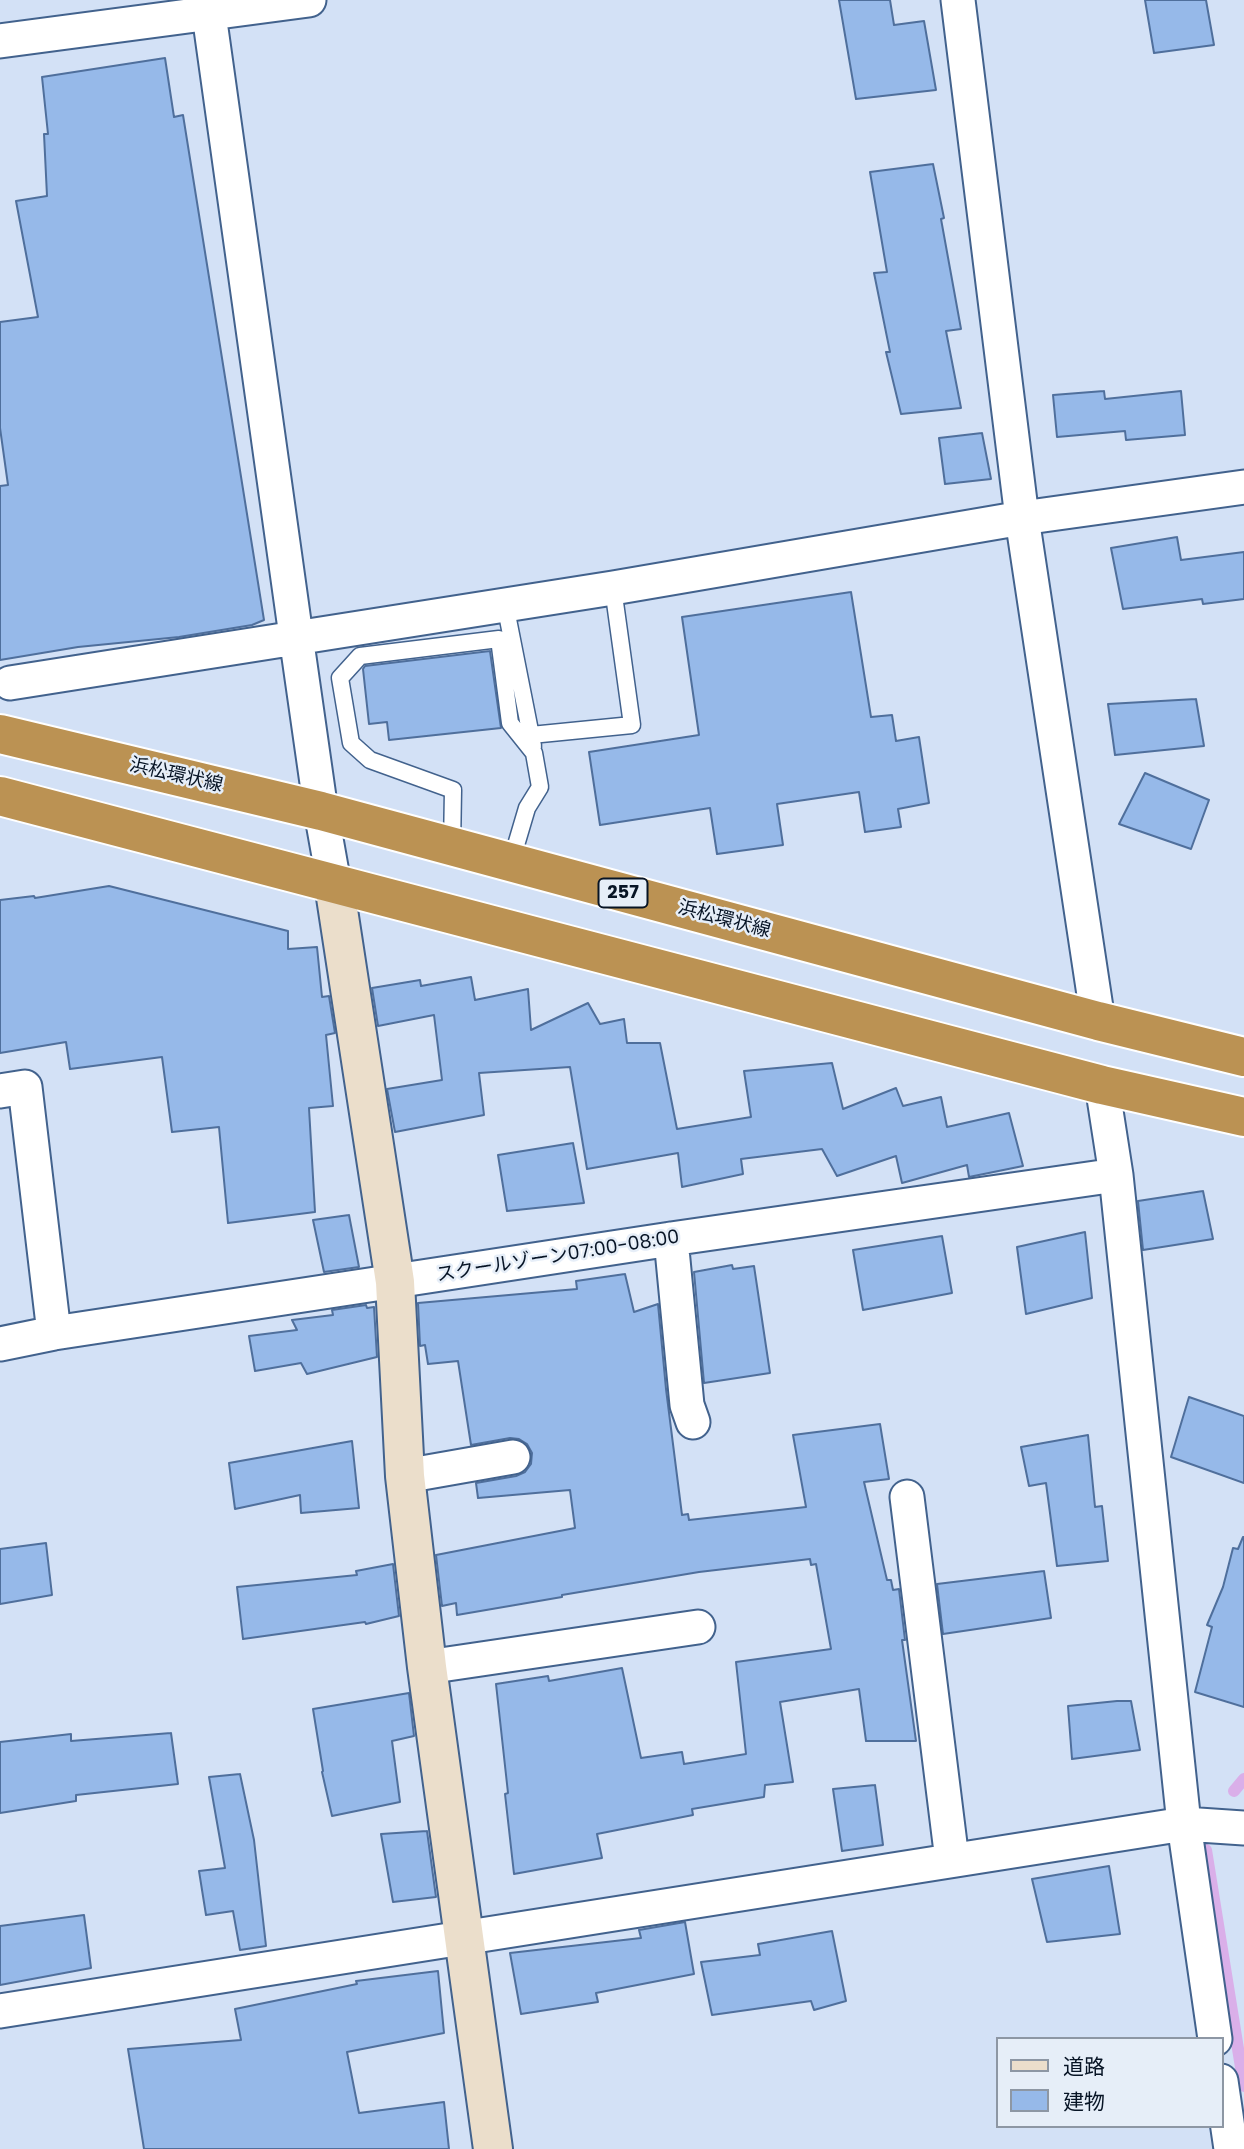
<!DOCTYPE html>
<html>
<head>
<meta charset="utf-8">
<style>
	body { margin:0 }
	#map { position:relative; width:1244px; height:2149px; overflow:hidden; background:#d3e1f6; font-family:Poppins,"Noto Sans JP",sans-serif }
	canvas { display:block }
	.legend { position:absolute; left:996px; top:2037px; width:228px; height:91px; box-sizing:border-box; background:#e6eef8; border:2px solid #8d97a4; margin:0; padding:9px 12px; list-style:none; font-size:21px; color:#071425 }
	.legend li { display:flex; align-items:center; gap:14px; height:35px }
	.legend b { width:35px; border:2px solid #8d97a4 }
</style>
</head>
<body>
<div id="map">
<canvas width="1244" height="2149"></canvas>
<ul class="legend">
<li><b style="height:9px;background:#ebdecb"></b>道路</li>
<li><b style="height:19px;background:#96b9e9"></b>建物</li>
</ul>
</div>
<script>
const g = document.querySelector('canvas').getContext('2d');
g.lineJoin = 'round';
function shape(rows) {
  const path = new Path2D();
  for (const r of rows) {
    path.moveTo(r[0], r[1]);
    for (let i = 2; i < r.length; i += 2) path.lineTo(r[i], r[i + 1]);
  }
  return path;
}
function stroke(path, color, width, dash) {
  g.strokeStyle = color;
  g.lineWidth = width;
  g.lineCap = dash ? 'butt' : 'round';
  g.setLineDash(dash || []);
  g.stroke(path);
}
function fill(path, color) {
  g.fillStyle = color;
  g.fill(path, 'evenodd');
}
function write(font, color, halo, rows, align = 'center') {
  g.font = font + ' Poppins,"Noto Sans JP",sans-serif';
  g.lineWidth = 5;
  g.setLineDash([]);
  g.textBaseline = 'middle';
  g.strokeStyle = halo;
  g.fillStyle = color;
  for (const [text, x, y, turn = 0] of rows) {
    g.save();
    g.translate(x, y);
    g.rotate((+turn || 0) * Math.PI / 180);
    g.textAlign = isNaN(turn) ? turn : align;
    if (halo) g.strokeText(text, 0, 0);
    g.fillText(text, 0, 0);
    g.restore();
  }
}
stroke(shape([
	[1234,1791,1244,1779],
	[1206,1850,1244,2086]
]), '#daafe9', 12);
const building = shape([
	[839,0,890,0,894,25,924,21,936,90,856,99,839,0],
	[1145,0,1206,0,1214,45,1154,53,1145,0],
	[165,58,174,117,183,115,264,620,252,625,179,637,78,647,0,660,0,486,8,485,0,428,0,322,38,317,16,201,47,196,44,134,48,134,42,77,165,58],
	[933,164,944,218,941,219,961,329,946,331,961,408,901,414,886,352,890,352,874,273,887,272,870,172,933,164],
	[1104,391,1105,399,1181,391,1185,435,1126,440,1125,431,1057,437,1053,395,1104,391],
	[982,433,991,479,945,484,939,438,982,433],
	[1177,537,1181,560,1244,552,1244,599,1203,604,1202,599,1123,609,1111,548,1177,537],
	[851,592,871,717,892,715,896,741,919,737,929,803,898,809,901,827,865,832,859,792,777,804,783,845,717,854,710,808,600,825,589,752,699,735,682,617,851,592],
	[490,651,501,728,389,740,387,722,369,724,363,669,365,666,490,651],
	[1196,699,1204,746,1115,755,1108,704,1196,699],
	[1145,773,1209,800,1191,849,1119,824,1145,773],
	[109,886,288,931,288,949,317,947,322,997,329,996,335,1033,326,1035,333,1106,309,1108,315,1212,228,1223,219,1127,172,1132,162,1057,70,1069,66,1042,0,1053,0,900,34,896,35,898,109,886],
	[471,977,475,1000,528,989,531,1030,588,1003,600,1024,624,1019,627,1043,660,1043,677,1129,751,1117,744,1071,832,1063,843,1109,896,1088,903,1106,941,1097,947,1127,1009,1113,1023,1166,969,1177,967,1165,902,1183,896,1156,837,1176,822,1149,741,1159,743,1174,682,1187,678,1153,587,1169,570,1067,479,1073,484,1115,395,1132,387,1089,442,1080,434,1015,378,1026,372,988,420,980,421,986,471,977],
	[573,1143,584,1203,507,1211,498,1155,573,1143],
	[1203,1191,1213,1239,1143,1250,1138,1201,1203,1191],
	[349,1215,359,1267,324,1272,313,1220,349,1215],
	[1085,1232,1092,1298,1026,1314,1017,1247,1085,1232],
	[942,1236,952,1293,863,1310,853,1250,942,1236],
	[732,1265,733,1269,754,1266,770,1373,704,1383,694,1272,732,1265],
	[625,1274,634,1312,658,1304,666,1389,682,1515,688,1514,689,1520,806,1507,793,1435,880,1424,889,1479,864,1482,887,1580,891,1580,893,1590,899,1589,905,1640,902,1640,916,1741,866,1741,859,1689,780,1702,793,1782,765,1785,764,1797,692,1809,693,1815,597,1834,602,1858,514,1874,505,1794,508,1793,496,1684,548,1676,549,1681,622,1668,641,1758,682,1752,684,1764,746,1754,736,1662,831,1649,816,1564,811,1565,810,1559,699,1572,562,1595,562,1597,457,1615,456,1603,442,1606,436,1555,575,1528,570,1490,478,1498,476,1483,516,1476,525,1472,531,1464,532,1453,527,1444,519,1439,510,1438,471,1445,458,1361,428,1364,425,1345,420,1346,418,1303,577,1289,576,1281,625,1274],
	[366,1305,367,1308,374,1307,377,1357,307,1374,301,1363,255,1371,249,1336,297,1330,292,1320,333,1315,332,1310,366,1305],
	[1189,1397,1244,1416,1244,1483,1171,1457,1189,1397],
	[1088,1435,1095,1507,1102,1506,1108,1561,1057,1566,1046,1483,1029,1486,1021,1447,1088,1435],
	[352,1441,359,1508,301,1513,300,1495,235,1509,229,1463,352,1441],
	[1243,1537,1244,1537,1244,1707,1195,1692,1212,1627,1207,1625,1223,1587,1233,1548,1238,1549,1243,1537],
	[46,1543,52,1595,0,1604,0,1549,46,1543],
	[393,1564,399,1616,366,1624,365,1622,243,1639,237,1587,357,1575,356,1571,393,1564],
	[1044,1571,1051,1618,943,1634,937,1584,1044,1571],
	[409,1693,414,1736,392,1741,400,1802,332,1816,322,1772,323,1771,313,1709,409,1693],
	[1117,1701,1131,1701,1140,1750,1072,1759,1068,1706,1117,1701],
	[171,1733,178,1784,76,1795,76,1801,0,1813,0,1742,71,1734,71,1741,171,1733],
	[240,1774,254,1840,266,1946,240,1950,233,1911,206,1915,199,1871,225,1868,209,1777,240,1774],
	[875,1785,883,1845,842,1851,833,1789,875,1785],
	[427,1831,436,1897,393,1902,381,1834,427,1831],
	[1109,1866,1120,1934,1047,1942,1032,1879,1109,1866],
	[84,1915,91,1968,0,1985,0,1926,84,1915],
	[685,1922,694,1974,596,1993,598,2002,521,2014,510,1953,641,1938,639,1930,685,1922],
	[832,1931,846,2001,814,2010,811,2001,712,2015,701,1962,760,1955,758,1944,832,1931],
	[438,1971,444,2033,347,2052,359,2113,444,2102,449,2149,144,2149,128,2049,241,2040,235,2009,357,1984,356,1981,438,1971]
]);
fill(building, '#96b9e9');
stroke(building, '#4f6f9c', 2);
const lane = shape([
	[505,604,533,746],
	[531,735,632,725,613,588],
	[452,847,453,790,370,760,351,743,340,678,360,656,499,639,510,723,534,753,540,787,527,808,511,862]
]);
const street = shape([
	[207,0,296,636,321,811,334,884],
	[958,0,1022,518,1098,1021],
	[0,41,309,0],
	[10,683,613,588,1022,518,1244,487],
	[1102,1085,1116,1175,1184,1824,1215,2039],
	[0,1091,25,1087,54,1333],
	[671,1239,687,1405,693,1422],
	[0,1344,54,1333,671,1239,1116,1175],
	[405,1476,513,1457],
	[907,1497,952,1860],
	[427,1667,698,1627],
	[0,2011,1184,1824,1244,1828],
	[1221,2081,1231,2149]
]);
const secondary = shape([
	[334,884,395,1282,405,1476,427,1667,493,2149]
]);
const highway = shape([
	[0,734,321,811,1098,1021,1244,1057],
	[0,796,1102,1085,1244,1117]
]);
stroke(lane, '#42628d', 19);
stroke(street, '#42628d', 37);
stroke(secondary, '#42628d', 42);
stroke(highway, '#fff', 42);
stroke(lane, '#fff', 16);
stroke(street, '#fff', 33);
stroke(secondary, '#ebdecb', 38);
stroke(highway, '#bb9253', 38);
for (const [x, y, w] of [
	[623,893,49]
]) {
  const box = new Path2D();
  box.roundRect(x - w / 2, y - 14.5, w, 29, 5);
  g.fillStyle = '#e6eef8';
  g.fill(box);
  stroke(box, '#071425', 2);
}
write('bold 18px', '#071425', null, [
	["257",623,893]
]);
write('19px', '#071425', '#e6eef8', [
	["浜松環状線",176,776,13],
	["浜松環状線",724,920,15],
	["スクールゾーン07:00-08:00",558,1257,-9]
]);
</script>
</body>
</html>
